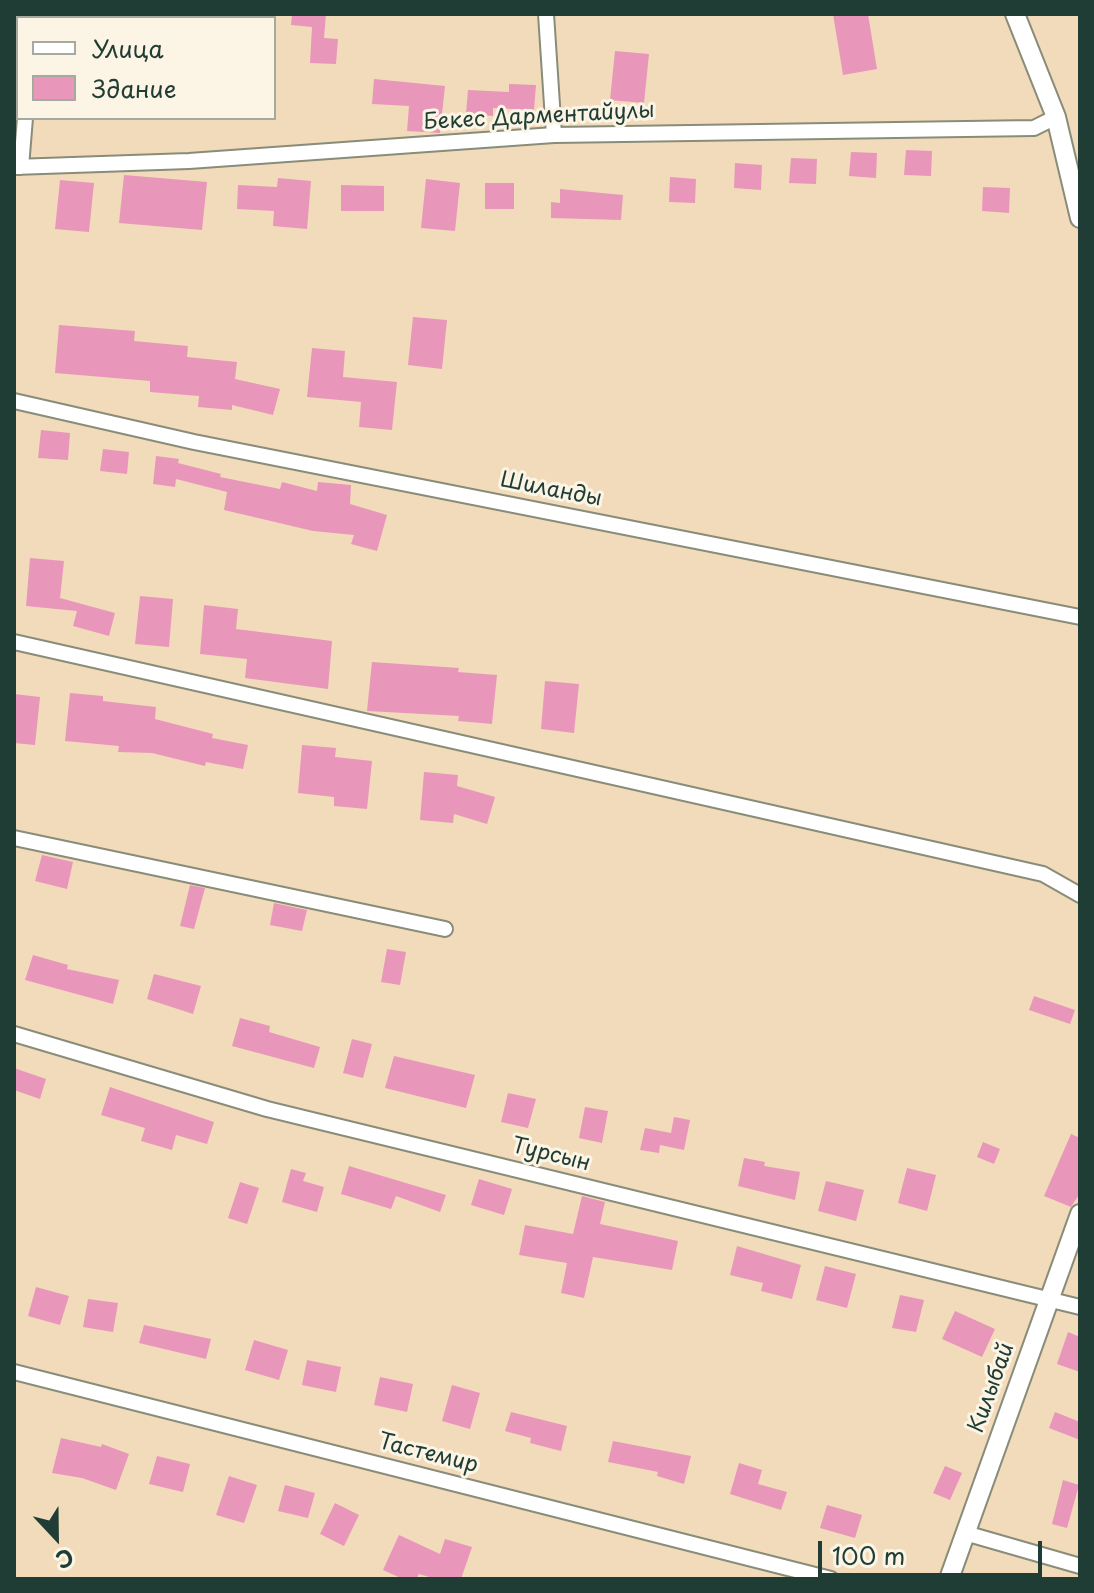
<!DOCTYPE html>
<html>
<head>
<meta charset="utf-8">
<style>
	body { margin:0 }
	#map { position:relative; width:1094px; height:1593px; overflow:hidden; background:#f2dbbb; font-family:"Playpen Sans",sans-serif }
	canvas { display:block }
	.frame { position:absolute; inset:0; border:16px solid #1f3d34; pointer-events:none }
	.legend { position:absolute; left:16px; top:16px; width:260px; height:104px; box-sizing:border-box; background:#fcf5e5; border:2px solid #a4ab9e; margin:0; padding:10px 14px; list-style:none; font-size:24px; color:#1f3d34 }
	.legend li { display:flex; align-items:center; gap:16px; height:40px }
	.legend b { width:40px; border:2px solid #a4ab9e }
	.north { position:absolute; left:16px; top:1497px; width:80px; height:80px; -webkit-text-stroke:6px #fcf5e5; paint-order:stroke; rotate:158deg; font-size:22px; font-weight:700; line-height:32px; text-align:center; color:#1f3d34 }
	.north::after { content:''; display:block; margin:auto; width:28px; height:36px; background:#1f3d34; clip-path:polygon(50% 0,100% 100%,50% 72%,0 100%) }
	.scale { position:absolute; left:818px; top:1541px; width:224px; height:36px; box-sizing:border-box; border:4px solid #1f3d34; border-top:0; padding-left:10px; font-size:24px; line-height:28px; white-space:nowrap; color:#1f3d34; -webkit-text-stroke:6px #fcf5e5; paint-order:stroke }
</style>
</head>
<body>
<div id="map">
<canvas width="1094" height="1593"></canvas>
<div class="frame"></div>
<ul class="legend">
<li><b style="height:10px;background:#fff"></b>Улица</li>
<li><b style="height:22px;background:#e897bb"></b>Здание</li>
</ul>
<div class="north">С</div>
<div class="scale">100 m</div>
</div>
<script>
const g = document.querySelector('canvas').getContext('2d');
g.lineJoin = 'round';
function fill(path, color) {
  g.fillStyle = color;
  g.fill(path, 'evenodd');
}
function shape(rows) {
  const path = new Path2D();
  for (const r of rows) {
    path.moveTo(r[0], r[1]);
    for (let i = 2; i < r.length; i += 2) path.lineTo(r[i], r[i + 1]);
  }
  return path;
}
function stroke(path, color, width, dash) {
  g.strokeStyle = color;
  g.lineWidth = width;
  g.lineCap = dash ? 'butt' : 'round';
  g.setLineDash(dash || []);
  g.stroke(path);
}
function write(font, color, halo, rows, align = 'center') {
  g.font = font + ' "Playpen Sans",sans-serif';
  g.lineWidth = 6;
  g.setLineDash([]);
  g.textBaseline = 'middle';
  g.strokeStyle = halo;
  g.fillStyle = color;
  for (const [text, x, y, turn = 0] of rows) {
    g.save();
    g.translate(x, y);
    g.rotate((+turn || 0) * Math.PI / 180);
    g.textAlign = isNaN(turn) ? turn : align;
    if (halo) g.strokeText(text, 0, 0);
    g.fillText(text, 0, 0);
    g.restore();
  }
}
fill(shape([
	[292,14,326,14,324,38,338,39,336,64,310,63,312,27,291,25],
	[833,14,868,14,877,69,843,75],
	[615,51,649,54,644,103,610,100],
	[374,79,445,86,440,133,407,131,409,106,372,104],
	[509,84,536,85,534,110,493,108,493,116,466,114,468,90,509,92],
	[906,150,932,151,931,176,904,175],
	[851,152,877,153,876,178,849,176],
	[791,158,817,159,816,184,789,183],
	[735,163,762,165,761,190,734,188],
	[124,175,207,182,202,230,119,223],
	[670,177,696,179,695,203,669,202],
	[278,178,311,181,307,229,273,226,274,211,237,209,238,185,277,187],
	[426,179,460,183,455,231,421,228],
	[60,180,94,183,89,232,55,229],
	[485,183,514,183,514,209,485,209],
	[341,185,384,186,384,211,341,211],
	[983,187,1010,188,1009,213,982,211],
	[560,189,623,195,621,220,551,218,551,202,560,203],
	[413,317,447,320,442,369,408,365],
	[59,325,135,331,134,341,188,346,187,357,237,362,235,379,280,389,273,415,232,405,232,410,198,407,199,396,150,392,150,381,55,373],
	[312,348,345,351,343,377,397,382,392,430,359,427,361,402,307,397],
	[41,430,70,433,68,460,38,458],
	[103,449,129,452,127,474,100,471],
	[156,456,179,459,178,463,221,474,220,477,280,489,282,482,317,491,318,482,351,485,350,504,387,515,377,551,351,544,354,535,313,531,224,510,227,492,176,479,175,487,153,484],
	[30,558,64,561,60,598,115,613,109,636,73,626,77,611,26,606],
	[140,596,173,599,169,647,135,644],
	[204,605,238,609,236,629,332,641,328,689,245,678,247,659,200,654],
	[372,662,459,668,458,672,497,675,492,724,458,721,459,716,367,711],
	[545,681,579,684,574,733,541,729],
	[70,693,103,696,103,701,156,707,155,719,213,734,212,738,248,745,243,769,206,762,205,766,152,753,118,752,119,746,65,741],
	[14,694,40,697,35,745,14,743],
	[302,745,336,748,335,757,372,761,367,809,334,806,334,797,298,793],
	[424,772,458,775,457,786,495,797,487,824,454,814,453,823,420,820],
	[42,855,73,862,67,889,35,881],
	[190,885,205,888,194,929,180,926],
	[274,903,307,910,302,931,270,925],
	[387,949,406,952,400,985,381,982],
	[33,955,68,965,67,969,119,980,113,1004,25,980],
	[154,974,201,986,193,1014,147,999],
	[1034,996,1075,1010,1070,1024,1029,1010],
	[240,1018,270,1026,269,1032,320,1047,314,1068,232,1046],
	[352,1039,372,1044,363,1078,343,1073],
	[394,1056,475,1075,466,1108,385,1088],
	[14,1068,46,1079,40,1099,14,1090],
	[110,1087,214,1122,207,1144,176,1135,172,1150,141,1141,145,1128,101,1115],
	[508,1093,536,1099,528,1128,501,1122],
	[585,1107,608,1111,602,1143,579,1138],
	[674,1117,690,1120,684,1150,660,1145,659,1153,640,1150,645,1128,671,1133],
	[1071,1134,1080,1138,1080,1193,1071,1207,1044,1196],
	[983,1142,1000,1149,994,1164,977,1157],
	[744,1158,765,1162,764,1166,800,1172,795,1200,738,1186],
	[349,1166,446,1195,440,1212,396,1196,391,1209,341,1194],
	[907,1168,936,1175,927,1211,898,1203],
	[291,1169,306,1173,303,1181,324,1187,317,1212,282,1202],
	[479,1179,512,1189,504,1215,471,1205],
	[826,1181,864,1190,856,1221,818,1211],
	[240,1182,259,1188,247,1224,228,1218],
	[582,1196,605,1202,600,1224,678,1241,672,1270,593,1257,584,1298,561,1293,567,1263,519,1255,525,1225,573,1234],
	[737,1246,801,1265,792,1299,761,1291,763,1283,730,1275],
	[825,1266,856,1274,847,1308,816,1300],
	[36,1287,69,1296,60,1325,28,1316],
	[900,1295,924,1300,916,1332,892,1328],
	[88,1299,118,1303,113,1332,83,1327],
	[955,1311,995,1329,982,1357,942,1339],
	[144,1325,211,1339,206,1359,139,1343],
	[1068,1332,1080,1337,1080,1372,1057,1364],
	[254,1340,288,1350,279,1380,245,1370],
	[307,1360,341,1367,336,1392,302,1385],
	[380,1377,413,1384,407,1412,374,1405],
	[452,1385,480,1393,470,1429,442,1421],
	[511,1412,567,1426,561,1451,530,1443,531,1438,505,1431],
	[1055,1412,1080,1422,1080,1440,1049,1428],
	[61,1438,101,1447,102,1444,129,1454,116,1490,82,1478,52,1473],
	[613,1441,691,1456,684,1484,657,1476,658,1472,608,1462],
	[157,1456,190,1464,183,1492,149,1484],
	[739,1463,762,1470,758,1484,787,1492,781,1510,730,1494],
	[945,1466,962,1473,950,1500,933,1493],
	[229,1476,257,1485,244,1523,216,1515],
	[1063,1480,1079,1485,1067,1528,1052,1524],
	[285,1485,315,1493,308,1518,278,1511],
	[335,1503,359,1515,344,1546,320,1534],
	[827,1505,862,1515,855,1538,820,1528],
	[399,1535,440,1554,445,1539,472,1547,461,1579,436,1579,419,1574,416,1579,403,1579,383,1570]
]), '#e897bb');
const minor = shape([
	[30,14,31,18],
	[546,14,554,135],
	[14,167,189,161,554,135,1034,128,1056,117],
	[21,167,25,118],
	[14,401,194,442,1080,617],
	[14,642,1043,874,1080,895],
	[14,838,445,929],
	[14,1034,267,1109,1080,1307],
	[14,1372,831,1579],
	[965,1533,1080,1566]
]);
const tertiary = shape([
	[1015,14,1056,117,1080,218],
	[949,1579,1080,1214]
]);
stroke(minor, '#888c78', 18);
stroke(tertiary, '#888c78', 22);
stroke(minor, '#fff', 14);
stroke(tertiary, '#fff', 18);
write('22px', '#1f3d34', '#fcf5e5', [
	["Бекес Дарментайулы",539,117,-3],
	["Шиланды",551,490,11],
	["Турсын",551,1155,14],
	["Килыбай",992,1388,-70],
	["Тастемир",428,1454,14]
]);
</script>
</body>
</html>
